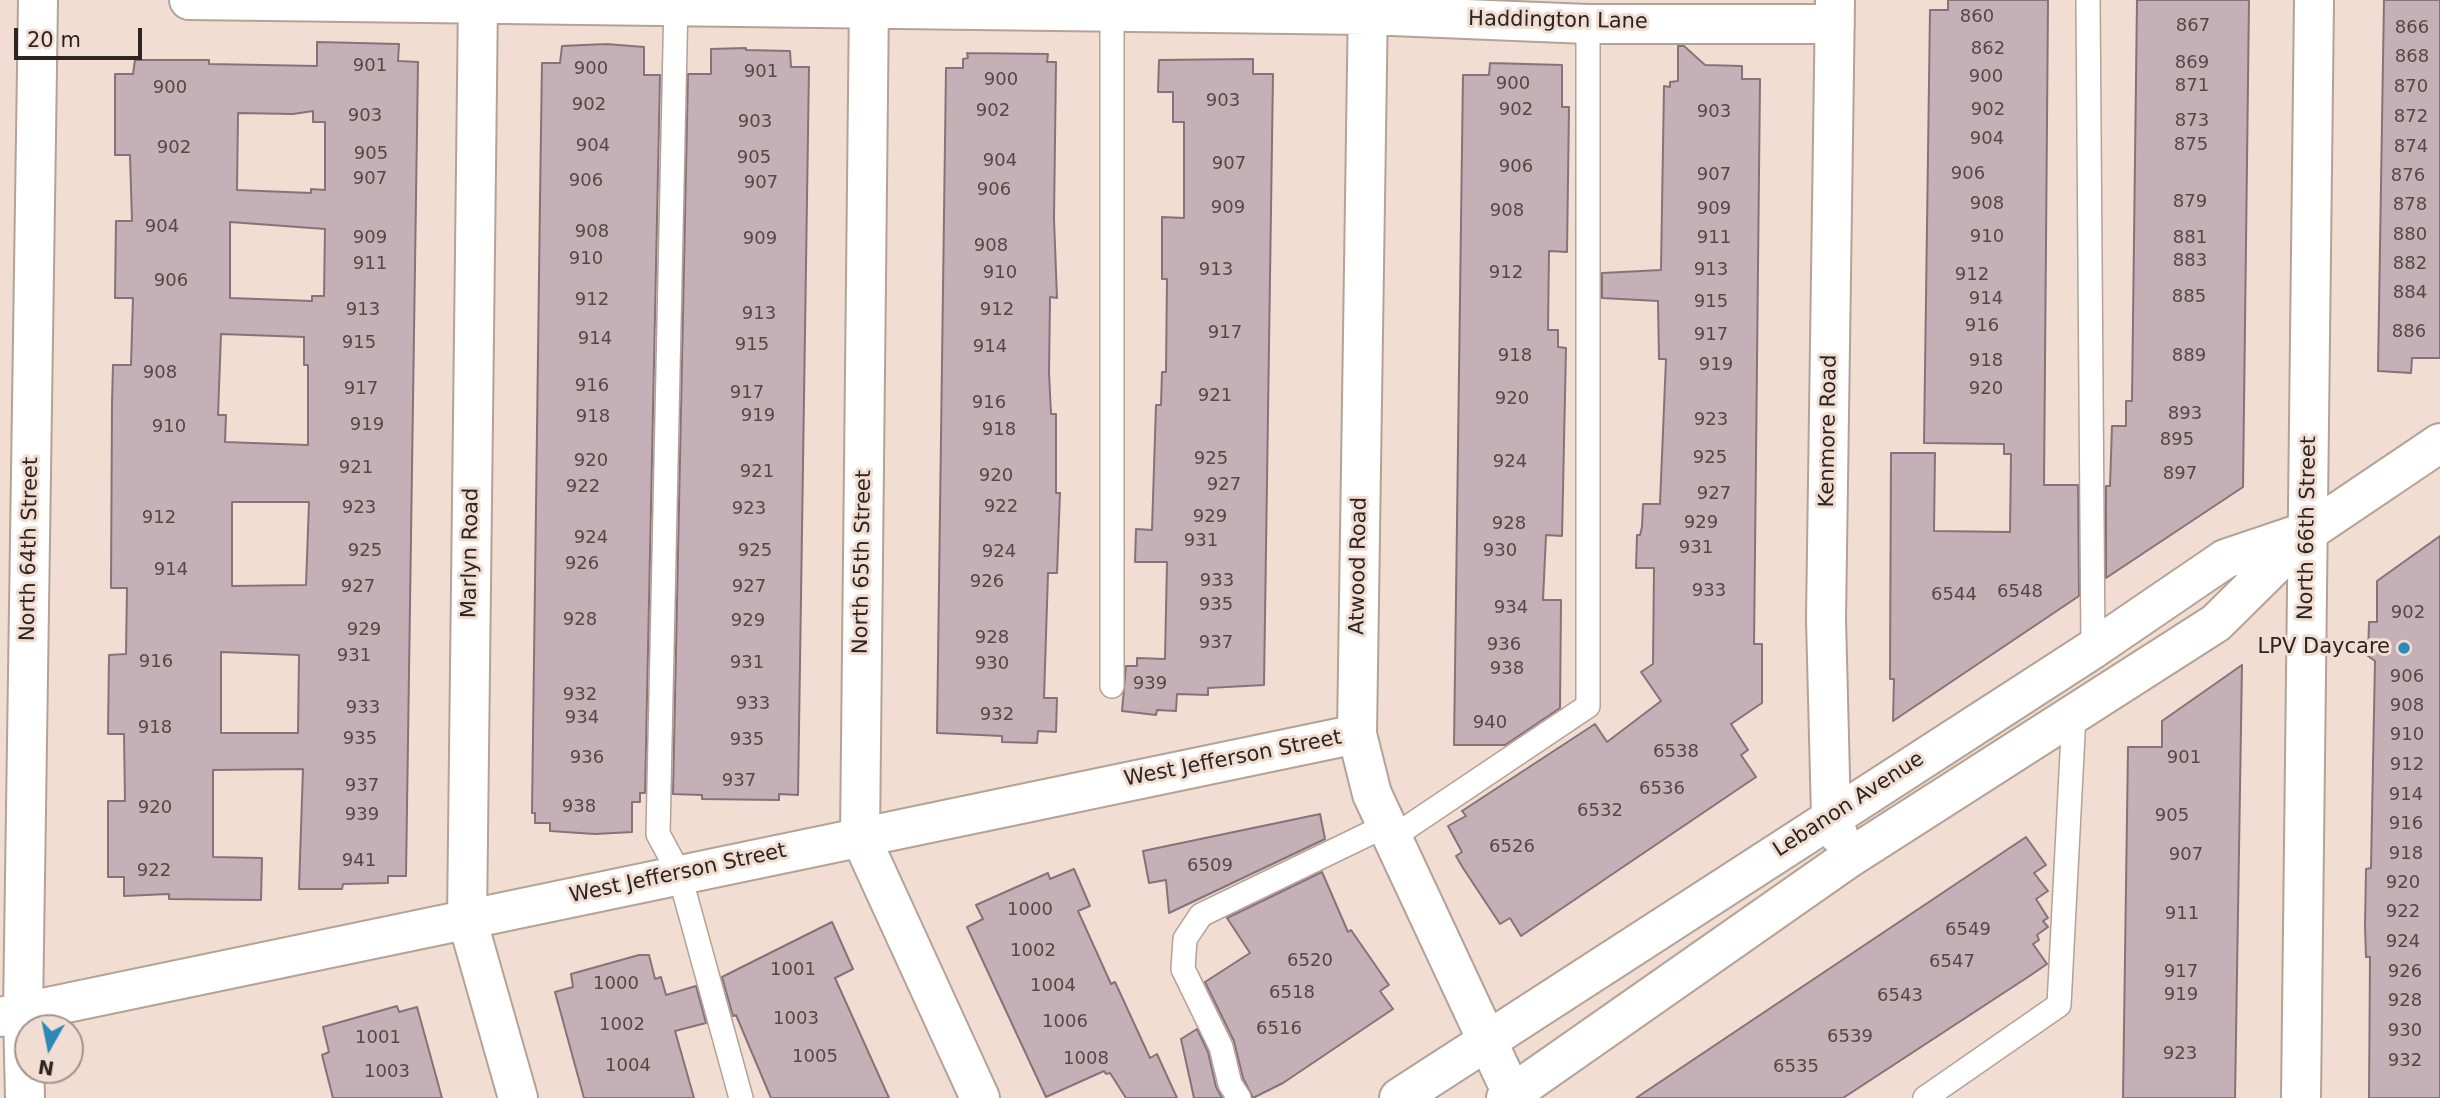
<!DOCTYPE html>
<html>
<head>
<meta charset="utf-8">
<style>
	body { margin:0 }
	#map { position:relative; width:2440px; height:1098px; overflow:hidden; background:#f1ddd1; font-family:"DejaVu Sans",sans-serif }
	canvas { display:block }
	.north { position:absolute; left:14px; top:1014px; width:70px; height:70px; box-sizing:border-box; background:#f1ddd1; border:2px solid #a2938b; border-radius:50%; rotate:189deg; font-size:19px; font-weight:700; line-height:28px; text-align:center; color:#2c2521 }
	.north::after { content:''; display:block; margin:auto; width:24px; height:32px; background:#2f88b6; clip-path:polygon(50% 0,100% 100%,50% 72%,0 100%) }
	.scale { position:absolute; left:14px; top:28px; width:128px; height:32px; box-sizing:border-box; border:4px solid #2c2521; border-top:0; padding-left:9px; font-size:21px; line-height:24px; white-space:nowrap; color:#2c2521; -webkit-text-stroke:5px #f1ddd1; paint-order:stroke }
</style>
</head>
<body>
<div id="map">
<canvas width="2440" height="1098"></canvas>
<div class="north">N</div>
<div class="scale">20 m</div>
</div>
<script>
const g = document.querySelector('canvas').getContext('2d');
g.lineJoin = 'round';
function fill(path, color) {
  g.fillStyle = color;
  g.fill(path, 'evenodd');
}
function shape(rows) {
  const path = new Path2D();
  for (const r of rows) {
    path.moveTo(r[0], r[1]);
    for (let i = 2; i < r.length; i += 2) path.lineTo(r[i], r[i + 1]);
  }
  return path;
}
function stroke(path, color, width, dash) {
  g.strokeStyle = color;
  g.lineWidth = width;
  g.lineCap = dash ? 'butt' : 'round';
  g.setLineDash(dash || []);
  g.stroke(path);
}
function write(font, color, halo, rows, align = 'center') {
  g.font = font + ' "DejaVu Sans",sans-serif';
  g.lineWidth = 6;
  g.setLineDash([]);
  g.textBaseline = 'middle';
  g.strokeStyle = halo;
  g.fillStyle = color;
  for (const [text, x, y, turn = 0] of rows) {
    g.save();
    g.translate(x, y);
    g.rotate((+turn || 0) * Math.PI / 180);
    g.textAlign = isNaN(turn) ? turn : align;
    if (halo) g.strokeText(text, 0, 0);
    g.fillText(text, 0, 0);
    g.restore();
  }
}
const building = shape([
	[1948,0,2048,0,2044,485,2078,485,2079,596,1893,721,1894,679,1890,679,1891,453,1935,453,1934,531,2010,532,2011,454,2004,454,2004,444,1924,443,1930,10,1948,10,1948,0],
	[2137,0,2249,0,2243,487,2106,578,2106,486,2110,486,2112,426,2126,426,2126,401,2132,401,2137,0],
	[2384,0,2440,0,2440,358,2412,358,2411,373,2378,371,2384,0],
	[317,42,399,44,398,61,418,62,406,876,388,876,388,883,343,884,342,889,299,889,303,769,213,770,213,857,262,858,261,900,169,899,169,894,124,896,124,877,108,877,108,801,125,801,124,734,108,734,109,655,126,654,127,588,111,588,112,403,113,365,131,365,133,298,115,298,116,221,132,221,130,155,115,155,115,74,133,74,135,60,209,60,209,64,317,66,317,42],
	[313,111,313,122,325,122,325,190,311,189,311,193,237,190,238,113,293,114,313,111],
	[230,222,325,229,324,296,312,296,312,301,230,298,230,222],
	[221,334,304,337,304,365,308,365,308,445,225,442,226,415,218,415,221,334],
	[232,502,309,502,306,585,232,586,232,502],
	[221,652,299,655,298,733,221,733,221,652],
	[606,44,644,47,644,75,660,75,645,793,640,793,640,802,632,802,632,832,595,834,550,831,550,823,535,823,535,813,532,813,540,200,542,63,560,63,562,46,606,44],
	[1678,46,1684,46,1705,65,1742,66,1742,79,1760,79,1754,644,1762,644,1762,703,1731,724,1748,750,1741,755,1756,777,1521,936,1510,918,1500,924,1463,868,1456,856,1462,852,1448,826,1466,816,1462,811,1595,724,1607,742,1661,701,1641,672,1653,664,1654,568,1636,568,1637,535,1640,535,1642,527,1643,504,1660,504,1666,359,1659,359,1658,301,1602,298,1602,273,1661,270,1664,86,1670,87,1670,82,1678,81,1678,46],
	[746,48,746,50,790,51,791,67,809,67,798,795,779,794,779,800,702,799,702,795,673,794,688,74,711,74,711,49,746,48],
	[967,53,1048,54,1047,62,1056,62,1054,219,1057,298,1050,297,1049,373,1051,414,1056,414,1056,493,1060,493,1057,573,1048,573,1044,698,1057,698,1056,732,1038,731,1037,743,1002,742,1002,736,937,733,946,68,963,68,963,59,968,58,967,53],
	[1253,59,1253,74,1273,74,1264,685,1208,688,1208,695,1177,694,1176,711,1157,710,1156,715,1122,711,1126,666,1137,666,1137,658,1165,659,1167,562,1135,562,1136,529,1152,530,1156,405,1161,405,1162,372,1166,372,1167,279,1162,279,1162,217,1184,218,1184,122,1173,122,1173,92,1158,92,1159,60,1253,59],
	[1490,63,1562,65,1562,107,1569,107,1567,252,1549,251,1548,330,1558,330,1558,347,1566,348,1562,536,1546,535,1543,600,1561,600,1560,708,1505,745,1454,745,1463,75,1489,75,1490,63],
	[2440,536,2440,1098,2369,1098,2370,957,2366,957,2365,926,2366,869,2371,868,2375,661,2368,656,2369,622,2377,622,2377,581,2440,536],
	[2242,665,2235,1098,2123,1098,2128,747,2162,747,2162,721,2242,665],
	[1320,814,1325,839,1169,913,1166,880,1149,883,1143,851,1320,814],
	[2026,837,2046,865,2034,873,2048,891,2036,899,2048,918,2043,921,2048,927,2037,935,2039,940,2033,944,2047,964,2031,975,1843,1098,1636,1098,2026,837],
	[1074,869,1090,906,1078,911,1111,984,1115,982,1150,1058,1157,1054,1177,1098,1126,1098,1110,1073,1106,1074,1104,1071,1046,1097,967,927,983,919,976,905,1048,873,1050,879,1074,869],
	[1322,872,1348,932,1351,930,1389,985,1380,991,1393,1009,1283,1083,1253,1098,1243,1078,1234,1041,1205,982,1250,953,1227,918,1322,872],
	[832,922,853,969,835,978,889,1098,771,1098,736,1015,733,1016,722,977,832,922],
	[639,955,649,955,655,979,661,977,666,995,696,986,706,1023,675,1031,694,1098,584,1098,555,992,573,987,571,974,639,955],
	[397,1006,399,1012,417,1007,442,1098,333,1098,322,1055,329,1052,323,1027,397,1006],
	[1197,1029,1208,1052,1216,1087,1222,1098,1194,1098,1181,1039,1197,1029]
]);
fill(building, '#c6b0b7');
stroke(building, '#867278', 2);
const lane = shape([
	[676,0,658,834,679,873,741,1098],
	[2088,0,2093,649],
	[1112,686,1112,0],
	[1393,837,1588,706,1588,24],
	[1239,1098,1230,1084,1221,1047,1183,969,1185,939,1201,915,1387,825],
	[1925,1098,2059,1005,2074,715]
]);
const street = shape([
	[189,0,1368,15,1588,24,1835,24],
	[478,0,467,919,518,1098],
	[869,0,860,836,980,1098],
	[1368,0,1357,734,1372,794,1514,1098],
	[1835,0,1826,619,1831,816,1838,834],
	[0,1017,1357,734],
	[25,1098,23,1012,38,0],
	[1399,1098,2093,649,2225,559,2299,534],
	[1506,1098,1849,858,2216,623,2308,532,2440,443],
	[2301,1098,2314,0]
]);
stroke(lane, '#b4a297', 26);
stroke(street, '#b4a297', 42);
stroke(lane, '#fff', 23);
stroke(street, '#fff', 38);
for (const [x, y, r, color] of [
	[2404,648,7,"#2f88b6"]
]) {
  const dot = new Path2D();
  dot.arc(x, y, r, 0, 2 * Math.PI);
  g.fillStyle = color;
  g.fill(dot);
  stroke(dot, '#f1ddd1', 2.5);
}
write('18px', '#524846', null, [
	["860",1977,17],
	["867",2193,26],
	["866",2412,28],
	["862",1988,49],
	["868",2412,57],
	["869",2192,63],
	["901",370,66],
	["900",591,69],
	["901",761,72],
	["900",1986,77],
	["900",1001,80],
	["900",1513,84],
	["871",2192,86],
	["870",2411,87],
	["900",170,88],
	["903",1223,101],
	["902",589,105],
	["902",1516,110],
	["902",1988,110],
	["902",993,111],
	["903",1714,112],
	["903",365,116],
	["872",2411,117],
	["873",2192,121],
	["903",755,122],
	["904",1987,139],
	["875",2191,145],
	["904",593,146],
	["874",2411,147],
	["902",174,148],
	["905",371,154],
	["905",754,158],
	["904",1000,161],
	["907",1229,164],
	["906",1516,167],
	["906",1968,174],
	["907",1714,175],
	["876",2408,176],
	["907",370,179],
	["906",586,181],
	["907",761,183],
	["906",994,190],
	["879",2190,202],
	["908",1987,204],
	["878",2410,205],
	["909",1228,208],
	["909",1714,209],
	["908",1507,211],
	["904",162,227],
	["908",592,232],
	["880",2410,235],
	["910",1987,237],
	["909",370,238],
	["911",1714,238],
	["881",2190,238],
	["909",760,239],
	["908",991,246],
	["910",586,259],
	["883",2190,261],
	["911",370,264],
	["882",2410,264],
	["913",1216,270],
	["913",1711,270],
	["910",1000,273],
	["912",1506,273],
	["912",1972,275],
	["906",171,281],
	["884",2410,293],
	["885",2189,297],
	["914",1986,299],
	["912",592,300],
	["915",1711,302],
	["913",363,310],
	["912",997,310],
	["913",759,314],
	["916",1982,326],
	["886",2409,332],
	["917",1225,333],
	["917",1711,335],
	["914",595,339],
	["915",359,343],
	["915",752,345],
	["914",990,347],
	["918",1515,356],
	["889",2189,356],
	["918",1986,361],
	["919",1716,365],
	["908",160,373],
	["916",592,386],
	["917",361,389],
	["920",1986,389],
	["917",747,393],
	["921",1215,396],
	["920",1512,399],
	["916",989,403],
	["893",2185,414],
	["919",758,416],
	["918",593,417],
	["923",1711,420],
	["919",367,425],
	["910",169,427],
	["918",999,430],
	["895",2177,440],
	["925",1710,458],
	["925",1211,459],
	["920",591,461],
	["924",1510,462],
	["921",356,468],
	["921",757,472],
	["897",2180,474],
	["920",996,476],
	["927",1224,485],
	["922",583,487],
	["927",1714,494],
	["922",1001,507],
	["923",359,508],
	["923",749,509],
	["929",1210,517],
	["912",159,518],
	["929",1701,523],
	["928",1509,524],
	["924",591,538],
	["931",1201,541],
	["931",1696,548],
	["925",365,551],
	["925",755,551],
	["930",1500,551],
	["924",999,552],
	["926",582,564],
	["914",171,570],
	["933",1217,581],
	["926",987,582],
	["927",358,587],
	["927",749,587],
	["933",1709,591],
	["6548",2020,592],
	["6544",1954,595],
	["935",1216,605],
	["934",1511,608],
	["902",2408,613],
	["928",580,620],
	["929",748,621],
	["929",364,630],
	["928",992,638],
	["937",1216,643],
	["936",1504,645],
	["931",354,656],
	["916",156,662],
	["931",747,663],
	["930",992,664],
	["938",1507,669],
	["906",2407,677],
	["939",1150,684],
	["932",580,695],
	["933",753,704],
	["908",2407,706],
	["933",363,708],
	["932",997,715],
	["934",582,718],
	["940",1490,723],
	["918",155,728],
	["910",2407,735],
	["935",360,739],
	["935",747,740],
	["6538",1676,752],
	["936",587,758],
	["901",2184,758],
	["912",2407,765],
	["937",739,781],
	["937",362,786],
	["6536",1662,789],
	["914",2406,795],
	["938",579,807],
	["920",155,808],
	["6532",1600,811],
	["939",362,815],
	["905",2172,816],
	["916",2406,824],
	["6526",1512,847],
	["918",2406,854],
	["907",2186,855],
	["941",359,861],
	["6509",1210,866],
	["922",154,871],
	["920",2403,883],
	["1000",1030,910],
	["922",2403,912],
	["911",2182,914],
	["6549",1968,930],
	["924",2403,942],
	["1002",1033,951],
	["6520",1310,961],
	["6547",1952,962],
	["1001",793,970],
	["917",2181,972],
	["926",2405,972],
	["1000",616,984],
	["1004",1053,986],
	["6518",1292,993],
	["919",2181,995],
	["6543",1900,996],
	["928",2405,1001],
	["1003",796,1019],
	["1006",1065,1022],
	["1002",622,1025],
	["6516",1279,1029],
	["930",2405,1031],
	["6539",1850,1037],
	["1001",378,1038],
	["923",2180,1054],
	["1005",815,1057],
	["1008",1086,1059],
	["932",2405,1061],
	["1004",628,1066],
	["6535",1796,1067],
	["1003",387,1072]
]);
write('21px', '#2c2521', '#f1ddd1', [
	["Haddington Lane",1558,21,1],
	["Kenmore Road",1829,431,-89],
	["North 66th Street",2308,528,-89],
	["North 64th Street",30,549,-89],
	["Marlyn Road",471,553,-89],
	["North 65th Street",863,562,-89],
	["Atwood Road",1359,566,-89],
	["West Jefferson Street",1233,759,-11],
	["Lebanon Avenue",1849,805,-33],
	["West Jefferson Street",678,874,-12]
]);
write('21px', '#2c2521', '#f1ddd1', [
	["LPV Daycare",2390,648]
], 'right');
</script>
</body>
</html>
